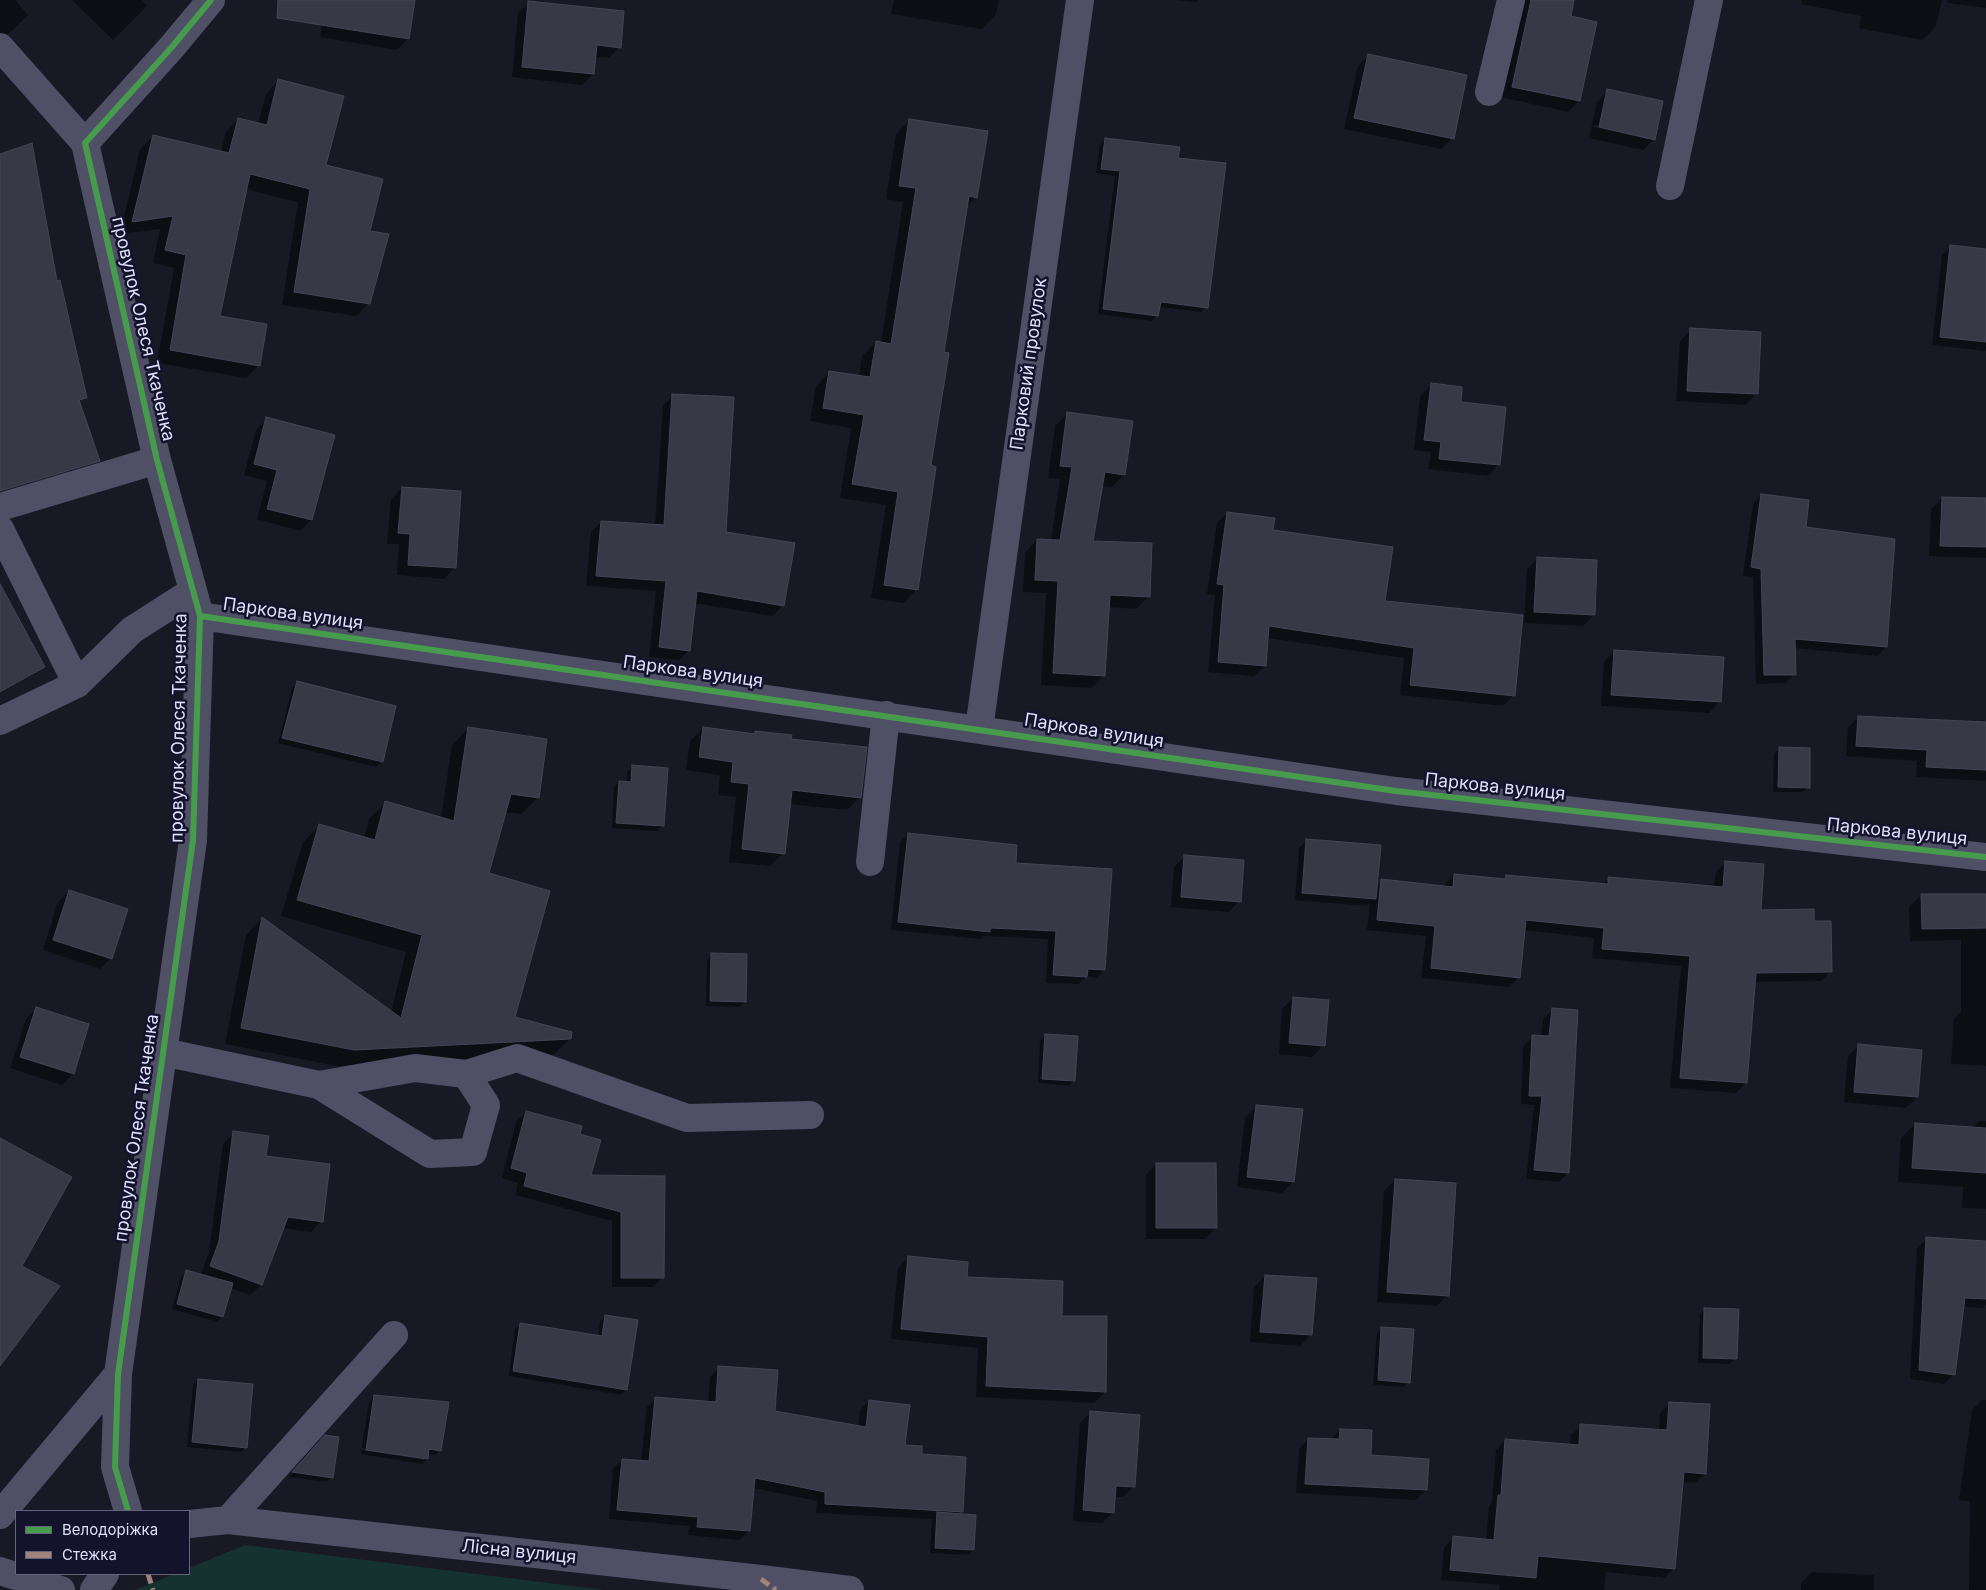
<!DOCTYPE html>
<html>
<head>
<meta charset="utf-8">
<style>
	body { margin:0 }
	#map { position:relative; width:1986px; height:1590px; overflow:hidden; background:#191926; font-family:Inter,sans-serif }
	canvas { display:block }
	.legend { position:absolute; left:15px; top:1510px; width:175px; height:65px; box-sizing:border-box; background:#14132c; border:1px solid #656580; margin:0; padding:6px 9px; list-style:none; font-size:15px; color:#dfdffe }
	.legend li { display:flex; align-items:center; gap:10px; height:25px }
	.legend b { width:25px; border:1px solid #656580 }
</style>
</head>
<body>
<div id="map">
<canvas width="1986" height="1590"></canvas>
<ul class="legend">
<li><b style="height:6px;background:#469c4c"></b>Велодоріжка</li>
<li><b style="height:6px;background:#a18479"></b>Стежка</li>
</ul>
</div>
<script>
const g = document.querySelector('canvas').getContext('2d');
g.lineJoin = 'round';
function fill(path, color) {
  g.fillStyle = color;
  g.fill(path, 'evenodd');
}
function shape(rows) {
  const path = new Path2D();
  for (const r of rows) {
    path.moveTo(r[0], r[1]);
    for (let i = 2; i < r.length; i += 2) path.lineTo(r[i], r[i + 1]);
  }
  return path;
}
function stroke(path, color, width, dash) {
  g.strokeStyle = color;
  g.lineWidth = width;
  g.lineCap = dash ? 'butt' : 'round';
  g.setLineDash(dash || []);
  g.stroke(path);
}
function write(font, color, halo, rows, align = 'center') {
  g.font = font + ' Inter,sans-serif';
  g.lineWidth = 5;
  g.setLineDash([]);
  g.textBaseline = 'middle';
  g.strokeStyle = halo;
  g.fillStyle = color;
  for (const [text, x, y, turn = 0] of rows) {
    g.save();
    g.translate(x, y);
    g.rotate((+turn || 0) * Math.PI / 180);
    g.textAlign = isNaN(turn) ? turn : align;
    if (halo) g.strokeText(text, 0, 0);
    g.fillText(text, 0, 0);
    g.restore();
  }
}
fill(shape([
	[245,1545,604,1590,135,1590,174,1574,189,1574,189,1568]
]), '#163230');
fill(shape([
	[0,0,15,0,28,15,0,42],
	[72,0,142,0,147,6,113,40],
	[326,0,414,0,408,39,397,50,320,37],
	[894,0,999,0,996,14,982,29,891,14],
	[1175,0,1199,0,1196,2],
	[1523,0,1573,0,1569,17,1579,101,1568,112,1501,97],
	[1802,0,1942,0,1936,26,1922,40,1859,28,1861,16,1801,4],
	[1947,0,1986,0,1986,8,1947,3],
	[529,3,619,47,609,58,595,57,593,74,582,85,512,77,518,13],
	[1369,55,1452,138,1442,149,1344,129,1358,66],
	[279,80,325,166,368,232,369,303,356,316,282,305,298,202,246,189,218,317,259,365,246,378,157,363,174,268,153,263,160,229,120,234,140,149,153,136,221,152,226,132,238,119,258,124,266,94],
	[1608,91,1654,139,1643,150,1589,138,1597,102],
	[1593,125,1647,137,1647,139,1593,127],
	[910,120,976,197,966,207,943,353,917,589,903,603,871,598,886,505,840,498,851,428,810,421,816,386,830,372,859,377,862,356,876,342,881,343,903,202,886,199,896,134],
	[1105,139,1177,159,1206,307,1201,312,1159,307,1157,315,1152,321,1098,314,1115,176,1096,173,1100,145],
	[1950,246,1986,250,1986,351,1932,345,1942,255],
	[1691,330,1756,394,1746,405,1676,401,1680,341],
	[1431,385,1498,465,1488,476,1428,469,1431,452,1414,450,1420,396],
	[673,395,724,533,783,605,773,616,694,603,689,650,679,660,649,657,656,591,586,586,591,532,601,522,655,526,663,406],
	[1068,413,1124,475,1112,487,1101,486,1092,542,1149,596,1136,609,1108,607,1104,675,1092,688,1041,685,1046,593,1023,592,1025,553,1037,540,1051,541,1060,479,1048,478,1055,426],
	[267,419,334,436,311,520,300,531,257,519,267,481,244,475,256,430],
	[402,488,454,568,444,579,397,575,399,544,387,544,391,499],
	[1761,495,1804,528,1886,647,1878,656,1794,648,1794,674,1786,683,1756,684,1753,577,1743,576,1753,504],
	[1942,498,1986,500,1986,558,1929,556,1931,509],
	[1227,513,1272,531,1383,602,1522,616,1513,696,1503,706,1400,695,1404,658,1267,638,1265,666,1254,676,1208,672,1215,595,1207,594,1217,523],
	[1538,558,1594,615,1583,626,1524,623,1527,569],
	[0,587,43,667,38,672,0,693],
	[1614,651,1722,658,1720,702,1709,713,1601,706,1604,662],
	[297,683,395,707,381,762,376,767,278,743,292,688],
	[1858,717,1986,723,1986,781,1916,777,1917,761,1846,756,1848,728],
	[469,728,538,798,521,814,505,812,488,874,513,1018,570,1039,553,1055,337,1066,225,1044,246,935,262,918,391,1012,406,952,281,916,303,842,319,826,364,838,369,819,386,802,441,818,452,745],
	[703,728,753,735,756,732,790,740,860,797,847,810,789,804,783,853,770,866,729,862,736,797,718,795,720,775,686,770,690,741],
	[1779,749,1808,787,1803,792,1773,792,1774,754],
	[632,767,663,825,657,831,612,828,614,787,619,782,627,783,627,772],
	[908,834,1014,864,1104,970,1096,978,1086,977,1078,984,1046,983,1048,939,984,936,981,939,891,930,900,842],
	[1307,840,1376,887,1382,881,1444,887,1444,885,1454,875,1502,880,1506,876,1602,885,1609,878,1714,887,1716,872,1726,862,1760,912,1813,922,1831,971,1821,981,1754,982,1746,1083,1736,1093,1670,1088,1681,966,1592,958,1594,938,1524,930,1519,977,1509,987,1421,978,1426,936,1367,930,1370,902,1367,906,1295,900,1299,848],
	[1185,856,1239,901,1229,912,1171,907,1174,867],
	[69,891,111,958,100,969,43,950,58,902],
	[1921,895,1986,895,1986,1066,1951,1064,1954,1019,1961,1012,1961,940,1910,941,1909,907],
	[712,954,745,1002,739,1007,706,1006,707,960],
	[1293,998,1323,1046,1312,1057,1279,1054,1282,1009],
	[37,1008,88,1025,73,1074,62,1085,10,1068,26,1019],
	[1553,1009,1568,1173,1559,1182,1526,1179,1534,1105,1521,1104,1523,1046,1533,1037,1541,1037,1543,1019],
	[1046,1035,1074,1080,1069,1086,1038,1083,1040,1040],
	[1859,1045,1917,1097,1906,1108,1844,1102,1848,1056],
	[1256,1107,1293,1182,1282,1193,1237,1187,1245,1118],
	[526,1112,578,1135,590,1177,664,1178,663,1277,653,1287,612,1287,612,1221,515,1195,518,1183,502,1178,516,1122],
	[1979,1121,1986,1121,1986,1209,1962,1208,1963,1187,1898,1182,1901,1138,1915,1124,1972,1128],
	[234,1133,265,1157,321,1221,311,1232,282,1228,261,1285,250,1295,231,1288,222,1317,217,1322,172,1309,181,1277,186,1272,200,1276,209,1253,223,1144],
	[1156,1164,1216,1228,1205,1239,1146,1239,1146,1175],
	[1395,1180,1447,1295,1437,1306,1377,1302,1384,1191],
	[1927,1239,1986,1242,1986,1305,1983,1308,1963,1307,1954,1374,1944,1384,1910,1379,1917,1248],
	[908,1258,1061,1317,1105,1392,1094,1403,976,1397,978,1348,891,1339,898,1268],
	[1265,1276,1311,1335,1300,1346,1250,1342,1254,1287],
	[1705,1309,1735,1359,1730,1364,1698,1363,1700,1314],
	[606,1316,626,1390,621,1395,509,1376,515,1329,520,1324,598,1337,600,1321],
	[1382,1328,1409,1382,1403,1387,1373,1385,1377,1333],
	[719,1368,774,1412,858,1427,860,1410,869,1401,904,1446,921,1456,961,1511,958,1515,973,1550,968,1555,930,1553,932,1519,816,1513,817,1501,753,1488,749,1531,739,1540,688,1535,689,1526,609,1519,613,1469,622,1460,641,1462,647,1407,656,1398,708,1403,710,1377],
	[198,1380,246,1447,241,1452,187,1447,193,1385],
	[375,1396,440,1450,435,1455,427,1454,427,1459,422,1464,361,1454,362,1450,424,1460,424,1457,362,1448,369,1402],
	[1982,1400,1986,1400,1986,1590,1969,1590,1970,1501,1959,1500,1972,1410],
	[1670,1403,1705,1473,1695,1483,1682,1482,1674,1568,1664,1578,1606,1572,1604,1590,1499,1590,1500,1585,1441,1580,1444,1547,1453,1538,1486,1540,1489,1506,1492,1503,1496,1450,1505,1440,1570,1445,1571,1435,1581,1426,1659,1431,1660,1413],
	[1091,1412,1134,1486,1123,1497,1114,1497,1113,1512,1102,1523,1073,1521,1080,1423],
	[1340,1430,1370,1456,1426,1490,1416,1500,1296,1493,1299,1449,1308,1439,1330,1440],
	[320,1442,332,1477,327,1482,289,1477],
	[1812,1572,1874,1575,1874,1590,1801,1590,1801,1583]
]), '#0007');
const building = shape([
	[278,0,415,0,409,39,277,18,278,0],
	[1531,0,1574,0,1571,16,1597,22,1580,101,1512,87,1531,0],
	[528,1,624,11,621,48,597,45,594,74,522,67,528,1],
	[1368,54,1467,75,1454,139,1354,118,1368,54],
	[278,79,344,96,326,165,383,179,370,231,389,234,370,304,294,292,310,189,250,174,220,316,267,324,260,366,170,350,186,255,165,250,173,216,132,222,153,135,229,153,238,118,267,125,278,79],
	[1607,89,1663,101,1655,140,1599,127,1607,89],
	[909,119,988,131,977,198,969,196,944,352,949,353,931,465,936,467,918,590,884,585,898,492,852,484,864,415,823,408,829,371,870,377,876,341,891,344,916,188,899,186,909,119],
	[1105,138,1180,147,1178,158,1226,163,1208,308,1161,302,1158,316,1103,309,1120,171,1101,169,1105,138],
	[32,143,57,281,60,280,87,398,79,400,100,461,0,491,0,154,32,143],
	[1950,245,1986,249,1986,342,1940,337,1950,245],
	[1690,328,1761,332,1758,394,1687,391,1690,328],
	[1431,383,1462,387,1461,402,1506,407,1500,465,1439,459,1441,442,1424,440,1431,383],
	[672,394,734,397,726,532,795,543,784,606,697,591,690,651,659,647,666,581,596,576,601,521,664,525,672,394],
	[1067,412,1133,421,1125,475,1105,472,1093,541,1152,543,1150,597,1110,595,1105,676,1053,673,1058,581,1035,580,1037,539,1060,540,1072,467,1060,466,1067,412],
	[266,417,335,435,312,520,267,509,277,470,254,464,266,417],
	[402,487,461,491,456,568,408,565,410,534,398,533,402,487],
	[1761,494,1809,500,1806,527,1895,539,1887,647,1795,639,1796,675,1764,675,1761,569,1751,567,1761,494],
	[1942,497,1986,498,1986,547,1940,546,1942,497],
	[1227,512,1275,518,1273,530,1393,547,1385,601,1523,615,1515,696,1410,685,1414,648,1269,626,1266,666,1218,662,1224,585,1217,584,1227,512],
	[1537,557,1597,560,1595,615,1534,612,1537,557],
	[0,584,45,667,0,692,0,584],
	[1614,650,1724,657,1721,702,1611,695,1614,650],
	[297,681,396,706,383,762,282,738,297,681],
	[1858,716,1986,722,1986,770,1926,767,1927,750,1856,746,1858,716],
	[468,727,547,739,539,798,511,794,489,873,550,891,515,1017,572,1032,571,1039,354,1050,241,1028,262,917,401,1018,422,935,297,900,319,824,375,840,385,801,454,821,468,727],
	[703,727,755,734,755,731,792,735,791,739,867,747,861,798,792,790,785,854,742,849,749,784,731,782,733,762,699,757,703,727],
	[1779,747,1810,748,1810,788,1778,787,1779,747],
	[632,765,668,768,664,826,616,823,619,781,631,782,632,765],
	[908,833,1017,845,1016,863,1112,869,1105,970,1088,969,1087,977,1053,975,1056,931,990,928,990,932,898,922,908,833],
	[1306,839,1381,845,1376,899,1302,893,1306,839],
	[1184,855,1244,860,1241,902,1181,897,1184,855],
	[1725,861,1764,864,1761,910,1814,909,1814,921,1831,921,1832,972,1756,973,1747,1083,1680,1078,1690,956,1602,949,1604,928,1526,920,1520,978,1431,968,1435,926,1377,920,1381,879,1453,887,1454,874,1505,879,1506,875,1608,884,1608,877,1723,887,1725,861],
	[69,890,128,909,112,959,53,940,69,890],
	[1921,894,1986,894,1986,928,1922,929,1921,894],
	[711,953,747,954,746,1002,710,1001,711,953],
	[1293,997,1329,1000,1325,1046,1289,1043,1293,997],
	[36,1007,89,1024,74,1074,20,1057,36,1007],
	[1552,1008,1578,1010,1569,1173,1534,1170,1542,1096,1529,1096,1532,1035,1549,1036,1552,1008],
	[1045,1034,1078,1036,1075,1081,1042,1079,1045,1034],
	[1858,1044,1922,1050,1918,1097,1854,1092,1858,1044],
	[1256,1105,1303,1109,1294,1182,1247,1177,1256,1105],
	[526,1111,582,1126,580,1134,601,1140,591,1175,665,1176,664,1278,621,1278,621,1212,524,1186,527,1173,511,1168,526,1111],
	[1915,1123,1986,1128,1986,1173,1912,1168,1915,1123],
	[233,1131,269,1136,266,1156,330,1164,323,1222,288,1217,262,1285,210,1266,219,1241,233,1131],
	[0,1138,72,1177,22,1266,60,1286,0,1366,0,1138],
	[1156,1163,1216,1163,1217,1228,1156,1228,1156,1163],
	[1395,1179,1456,1183,1449,1296,1387,1292,1395,1179],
	[1926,1237,1986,1241,1986,1299,1965,1298,1955,1375,1919,1370,1926,1237],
	[908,1256,968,1262,967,1277,1063,1281,1062,1316,1107,1316,1106,1392,986,1386,988,1337,901,1329,908,1256],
	[186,1270,233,1283,223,1317,177,1304,186,1270],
	[1265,1275,1317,1278,1312,1335,1260,1332,1265,1275],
	[1704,1308,1739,1309,1737,1359,1703,1358,1704,1308],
	[605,1315,638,1320,627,1390,513,1371,520,1323,602,1336,605,1315],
	[1381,1327,1414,1329,1410,1383,1378,1380,1381,1327],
	[718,1366,778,1370,775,1411,866,1427,869,1400,910,1405,905,1445,922,1446,922,1454,966,1457,963,1512,825,1504,825,1492,755,1478,750,1531,697,1527,698,1517,617,1510,622,1459,649,1461,655,1397,716,1402,718,1366],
	[198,1379,253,1384,247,1448,192,1442,198,1379],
	[374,1395,449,1402,441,1451,429,1449,428,1459,366,1450,374,1395],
	[1669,1402,1710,1404,1706,1474,1684,1472,1675,1569,1538,1556,1536,1578,1450,1570,1453,1536,1494,1540,1498,1495,1501,1495,1505,1439,1579,1445,1580,1424,1667,1430,1669,1402],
	[1090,1411,1140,1415,1135,1487,1116,1486,1114,1513,1083,1510,1090,1411],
	[1340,1429,1372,1430,1371,1455,1429,1459,1427,1490,1305,1484,1308,1438,1339,1439,1340,1429],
	[325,1435,339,1437,333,1478,292,1472,325,1435],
	[937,1512,976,1515,974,1550,935,1548,937,1512]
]);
fill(building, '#383847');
stroke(building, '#454458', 1);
stroke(shape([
	[0,47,85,143],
	[1489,92,1511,0],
	[1670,186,1709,0],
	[0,507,157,460],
	[0,529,77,684,0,721],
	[200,616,1396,791,1986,857],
	[77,684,132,630,193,591],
	[979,729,1080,0],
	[870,862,886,715],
	[163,1052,319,1085,415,1068,466,1074,517,1058,687,1118,810,1115],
	[319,1085,430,1154,473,1152,486,1105,466,1074],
	[128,1511,115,1467,118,1374,193,840,200,616,157,460,85,143,171,48,211,0],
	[0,1515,118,1374],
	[228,1520,394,1335],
	[189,1524,228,1520,761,1579,850,1590],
	[0,1571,61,1590],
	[94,1590,105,1574]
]), '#4f5066', 28);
stroke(shape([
	[148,1574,153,1590],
	[761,1579,776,1590]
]), '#a18479', 5, [10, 5]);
stroke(shape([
	[200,616,1396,791,1986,857],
	[128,1511,115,1467,118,1374,193,840,200,616,157,460,85,143,171,48,211,0]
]), '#469c4c', 6);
write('18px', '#dfdffe', '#14132c', [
	["провулок Олеся Ткаченка",143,329,77],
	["Парковий провулок",1029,364,-82],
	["Паркова вулиця",293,614,8],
	["Паркова вулиця",693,672,8],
	["провулок Олеся Ткаченка",179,728,-89],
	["Паркова вулиця",1094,731,9],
	["Паркова вулиця",1495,787,6],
	["Паркова вулиця",1897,832,6],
	["провулок Олеся Ткаченка",137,1128,-82],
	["Лісна вулиця",519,1552,6]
]);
</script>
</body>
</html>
